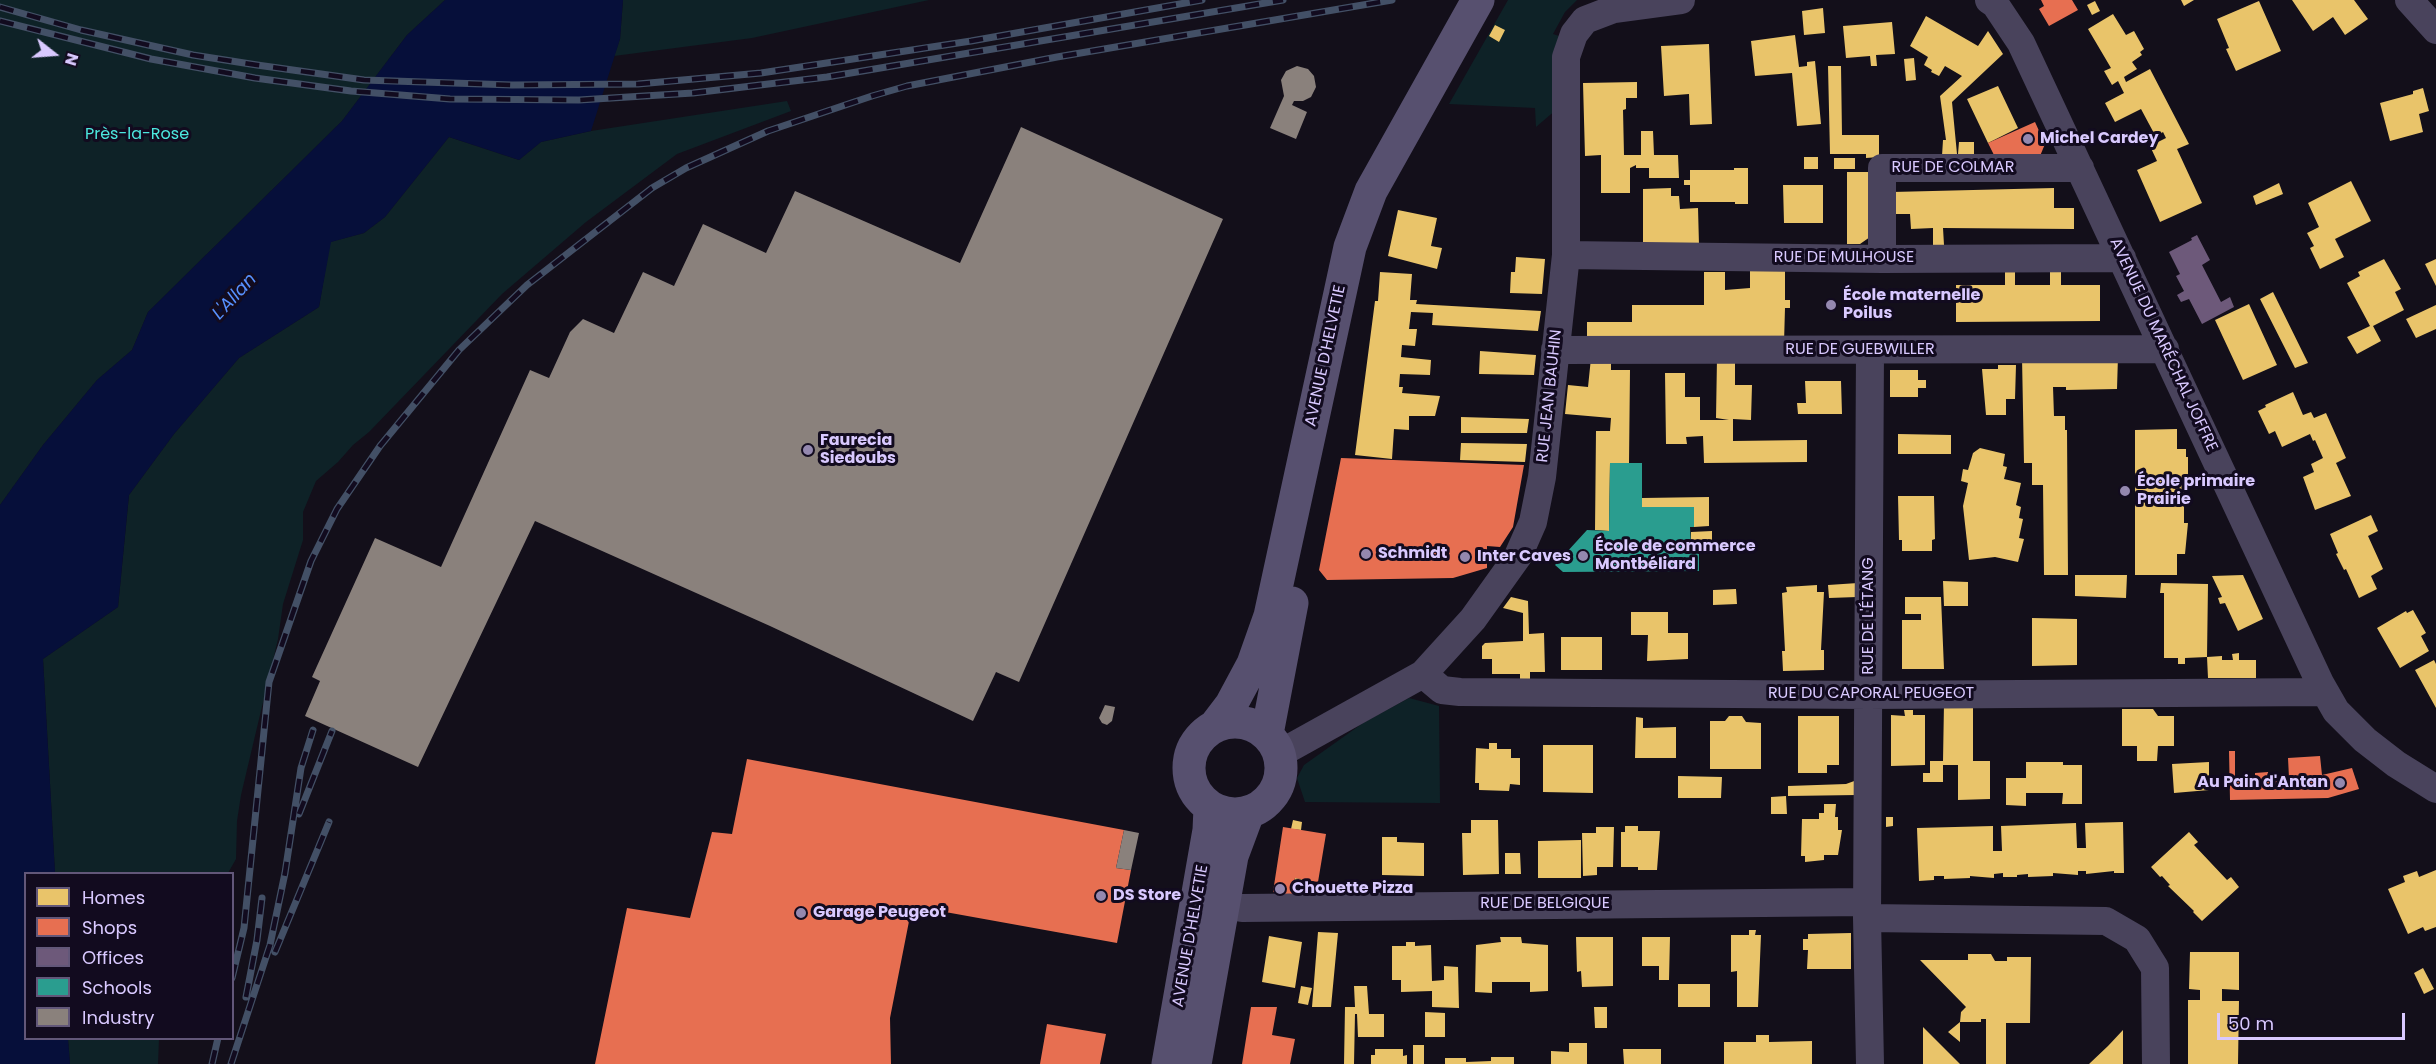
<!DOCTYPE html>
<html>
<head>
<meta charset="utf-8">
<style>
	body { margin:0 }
	#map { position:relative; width:2436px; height:1064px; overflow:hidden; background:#130f1a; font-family:Poppins,sans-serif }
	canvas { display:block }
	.legend { position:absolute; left:24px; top:872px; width:210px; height:168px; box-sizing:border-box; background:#120b1f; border:2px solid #625779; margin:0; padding:8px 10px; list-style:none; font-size:18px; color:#d9c9ff }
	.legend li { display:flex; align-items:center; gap:12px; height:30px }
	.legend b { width:30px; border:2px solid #625779 }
	.north { position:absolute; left:24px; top:24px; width:60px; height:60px; -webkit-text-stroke:4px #120b1f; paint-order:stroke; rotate:107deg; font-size:16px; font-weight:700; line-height:24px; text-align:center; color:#d9c9ff }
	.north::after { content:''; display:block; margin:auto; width:21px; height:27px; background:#d9c9ff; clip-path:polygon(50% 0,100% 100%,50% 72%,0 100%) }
	.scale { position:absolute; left:2217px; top:1013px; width:188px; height:27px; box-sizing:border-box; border:3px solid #d9c9ff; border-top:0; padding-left:8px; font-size:18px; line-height:21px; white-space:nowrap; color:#d9c9ff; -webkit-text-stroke:4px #120b1f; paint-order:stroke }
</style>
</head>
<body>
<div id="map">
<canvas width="2436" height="1064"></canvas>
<ul class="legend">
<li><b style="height:16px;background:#e9c46a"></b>Homes</li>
<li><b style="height:16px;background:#e76f51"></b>Shops</li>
<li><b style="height:16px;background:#6d597a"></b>Offices</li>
<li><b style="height:16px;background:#2a9d8f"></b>Schools</li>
<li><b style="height:16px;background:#8a817c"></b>Industry</li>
</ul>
<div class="north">N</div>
<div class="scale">50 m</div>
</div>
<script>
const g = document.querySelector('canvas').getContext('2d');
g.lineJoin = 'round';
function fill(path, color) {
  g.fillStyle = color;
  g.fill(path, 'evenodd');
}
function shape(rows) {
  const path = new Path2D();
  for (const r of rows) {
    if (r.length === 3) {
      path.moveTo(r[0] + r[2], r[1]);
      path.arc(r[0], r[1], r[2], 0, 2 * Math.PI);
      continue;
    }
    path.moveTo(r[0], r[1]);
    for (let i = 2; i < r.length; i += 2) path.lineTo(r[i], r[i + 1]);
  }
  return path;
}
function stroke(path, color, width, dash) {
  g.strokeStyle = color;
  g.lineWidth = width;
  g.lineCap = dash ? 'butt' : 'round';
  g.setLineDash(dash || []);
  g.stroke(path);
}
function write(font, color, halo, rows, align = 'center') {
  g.font = font + ' Poppins,sans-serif';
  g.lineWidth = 6;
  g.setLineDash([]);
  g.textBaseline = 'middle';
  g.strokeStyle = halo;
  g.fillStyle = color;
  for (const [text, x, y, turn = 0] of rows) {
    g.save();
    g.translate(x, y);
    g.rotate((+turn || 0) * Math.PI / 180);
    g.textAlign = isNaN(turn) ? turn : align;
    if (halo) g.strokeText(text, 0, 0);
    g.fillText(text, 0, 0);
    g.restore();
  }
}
fill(shape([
	[0,0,445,0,407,35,342,121,148,312,132,350,97,380,43,445,0,505],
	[623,0,929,0,752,38,614,56,620,39],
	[1508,0,1577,0,1565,12,1553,34,1559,36,1557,109,1536,127,1535,108,1449,104],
	[787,101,791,111,677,154,586,222,502,294,369,432,353,445,338,462,316,481,303,512,303,540,283,604,278,639,241,795,237,821,236,859,228,873,55,873,43,659,118,607,129,495,174,434,239,358,319,307,330,242,364,233,385,217,449,137,519,160,541,142,591,131],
	[1409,698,1439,706,1440,803,1305,802,1297,778,1304,765,1363,723],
	[68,1039,159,1039,158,1064,70,1064]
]), '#0e2227');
fill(shape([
	[445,0,623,0,620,39,591,131,541,142,519,160,449,137,385,217,364,233,331,242,319,307,239,358,174,434,129,495,118,607,43,659,55,873,26,874,26,1038,68,1039,70,1064,0,1064,0,505,43,445,97,380,132,350,148,312,342,121,407,35]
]), '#060f3a');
fill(shape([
	[2181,0,2194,0,2184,6],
	[2292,0,2354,0,2368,19,2345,35,2333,17,2313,31],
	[2095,1,2100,11,2092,15,2087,5],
	[2259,1,2281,51,2236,71,2226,49,2229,48,2217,19],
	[1823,8,1825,33,1804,35,1802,11],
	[2113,14,2126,35,2134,31,2144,49,2140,52,2142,55,2132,62,2137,69,2124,77,2126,82,2150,69,2189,144,2177,149,2202,203,2160,222,2137,170,2157,161,2150,146,2166,138,2163,132,2156,137,2141,109,2115,122,2105,103,2124,93,2118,81,2112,85,2104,71,2111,68,2088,29],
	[1926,16,1978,46,1988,31,2003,54,1952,102,1957,154,1942,156,1943,140,1946,140,1940,96,1962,76,1945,66,1939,76,1931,72,1932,70,1924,65,1928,57,1910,46],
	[1892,22,1895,54,1876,55,1877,66,1871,66,1870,56,1846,58,1843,26],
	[1495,25,1505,30,1499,42,1489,36],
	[1795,35,1799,67,1807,66,1807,62,1815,61,1821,124,1797,126,1792,73,1755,76,1751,41],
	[1709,44,1712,124,1690,125,1689,94,1664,96,1661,46],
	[1914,58,1916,80,1906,81,1904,59],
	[1828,66,1841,66,1842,135,1879,135,1879,157,1866,158,1866,154,1830,154],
	[1637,82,1637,98,1626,98,1626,109,1623,110,1624,155,1641,155,1641,131,1653,131,1654,155,1678,155,1679,178,1649,178,1649,168,1636,168,1636,165,1630,168,1630,193,1601,193,1601,155,1585,156,1583,83],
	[1998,86,2018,128,1988,143,1967,99],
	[2423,88,2429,111,2419,114,2423,132,2390,141,2380,103,2413,94,2413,91],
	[1959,142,1974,142,1974,154,1958,154],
	[1804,157,1818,157,1818,169,1804,169],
	[1834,158,1855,158,1855,169,1834,169],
	[1734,168,1748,168,1748,204,1735,204,1735,202,1690,202,1690,185,1684,185,1684,180,1690,180,1690,170,1734,170],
	[1847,172,1869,172,1870,237,1860,244,1847,244],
	[2351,181,2371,221,2335,239,2344,257,2320,269,2310,248,2314,246,2307,233,2319,227,2308,203],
	[2279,183,2283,194,2256,205,2253,196],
	[1783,185,1823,185,1823,223,1784,223],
	[1671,188,1671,196,1679,196,1680,209,1698,208,1699,245,1643,243,1643,189],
	[2054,188,2054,208,2074,208,2074,229,1943,228,1944,245,1933,245,1933,228,1911,229,1910,214,1892,214,1892,192],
	[1398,210,1437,218,1431,246,1442,248,1437,269,1388,256],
	[1516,257,1545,259,1542,294,1510,293,1511,272,1515,272],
	[2384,259,2401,289,2395,292,2404,310,2373,326,2381,341,2357,354,2347,337,2370,326,2347,283,2360,276,2358,272],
	[2436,259,2436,286,2425,264],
	[1750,267,1785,267,1785,300,1790,300,1790,308,1785,308,1784,343,1587,343,1587,322,1632,322,1632,305,1704,305,1704,272,1725,272,1725,290,1750,288],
	[2005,267,2015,267,2015,285,2050,285,2050,267,2061,267,2061,285,2100,285,2100,321,1956,322,1956,285,2005,285],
	[1380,272,1412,274,1410,300,1417,300,1416,304,1541,311,1538,331,1432,325,1433,313,1411,312,1409,329,1417,329,1415,346,1402,345,1401,357,1431,360,1430,375,1400,374,1399,387,1403,387,1402,393,1440,396,1435,416,1409,416,1409,430,1394,429,1392,459,1355,455,1375,301,1378,301],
	[2273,292,2308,363,2295,368,2260,299],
	[2249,304,2277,365,2243,380,2215,320],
	[2436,305,2436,329,2416,338,2406,319],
	[1480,351,1536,355,1534,375,1479,374],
	[2118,356,2117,389,2066,390,2066,387,2053,387,2054,416,2065,416,2065,430,2067,430,2068,575,2044,575,2043,485,2032,485,2032,463,2024,463,2022,357],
	[1735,357,1735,385,1752,385,1751,420,1733,419,1733,441,1807,440,1807,462,1704,463,1703,436,1686,437,1687,444,1666,444,1665,373,1685,373,1685,397,1700,397,1700,420,1729,420,1716,418,1717,358],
	[1591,358,1611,358,1611,370,1630,370,1629,463,1610,463,1609,531,1595,530,1596,431,1610,431,1611,418,1565,414,1568,385,1588,387],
	[1998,365,2016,365,2015,399,2006,399,2006,415,1986,415,1982,369,1998,369],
	[1890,370,1918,370,1918,380,1926,380,1926,388,1918,388,1918,397,1890,397],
	[1805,381,1841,381,1842,414,1798,414,1797,403,1806,403],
	[2293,392,2303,415,2311,412,2314,418,2326,413,2346,458,2336,463,2351,496,2315,510,2303,477,2314,472,2311,464,2323,458,2315,440,2313,441,2310,434,2282,447,2275,431,2269,434,2258,411,2266,407,2265,405],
	[1461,417,1529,419,1527,433,1461,433],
	[2177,429,2177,449,2186,449,2186,457,2188,457,2188,480,2184,480,2184,523,2188,523,2185,554,2177,554,2177,575,2135,575,2135,430],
	[1898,434,1951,435,1951,454,1898,454],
	[1461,443,1527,444,1525,462,1460,460],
	[1980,448,2005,454,2003,466,2007,467,2004,479,2021,483,2016,505,2021,507,2019,518,2023,519,2019,538,2024,539,2018,562,1995,557,1969,560,1963,506,1968,483,1961,481,1963,469,1968,470,1973,453],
	[1898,496,1934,496,1935,539,1932,540,1932,551,1902,551,1902,540,1899,540],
	[1709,497,1709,526,1694,527,1694,507,1642,507,1642,498],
	[2371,515,2378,531,2368,536,2383,569,2371,576,2377,589,2359,598,2346,569,2344,570,2336,554,2338,553,2330,534],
	[1712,531,1712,546,1691,546,1691,532],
	[2075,575,2127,575,2126,598,2075,596],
	[2243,575,2263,619,2238,631,2225,603,2220,604,2218,598,2222,597,2212,576],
	[1943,581,1968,582,1968,606,1944,606],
	[1858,583,1857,597,1829,598,1828,585],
	[2161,583,2208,584,2207,657,2185,658,2185,664,2178,664,2178,658,2164,658,2164,593,2160,593],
	[1817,585,1817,592,1824,592,1821,650,1824,650,1824,670,1783,671,1782,651,1785,651,1782,593,1787,592,1786,587],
	[1736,589,1737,604,1713,605,1713,590],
	[1511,597,1528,601,1529,634,1544,633,1545,672,1530,672,1530,680,1520,680,1520,674,1492,674,1492,659,1482,659,1482,646,1485,643,1523,641,1523,613,1503,608],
	[1905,597,1941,597,1944,669,1902,669,1902,620,1921,620,1921,614,1905,614],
	[2413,610,2426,633,2421,636,2429,651,2400,668,2377,628,2406,611,2407,613],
	[1631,612,1668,612,1668,633,1688,633,1688,659,1647,661,1648,635,1631,635],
	[2032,618,2077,619,2077,665,2032,666],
	[1561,637,1602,637,1602,670,1561,670],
	[2239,653,2239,660,2256,660,2256,678,2208,678,2207,657,2222,656,2222,660,2233,660,2232,654],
	[2434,660,2436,664,2436,708,2415,670],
	[1944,703,1973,703,1973,761,1990,761,1990,799,1958,800,1958,765,1943,765,1943,782,1923,782,1923,773,1930,773,1930,761,1943,761],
	[2122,709,2153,709,2158,716,2174,716,2174,746,2158,746,2157,761,2137,761,2137,746,2122,746],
	[1904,710,1913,710,1913,715,1925,715,1925,765,1891,766,1891,715,1905,716],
	[1729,716,1742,716,1746,722,1761,723,1761,769,1710,769,1710,721,1725,721],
	[1798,716,1839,716,1839,765,1827,765,1827,773,1798,773],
	[1636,717,1643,718,1643,728,1676,727,1676,758,1635,758],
	[1489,743,1497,743,1497,749,1511,749,1511,758,1520,758,1520,785,1510,784,1509,791,1479,790,1479,783,1475,783,1476,748,1489,749],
	[1543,745,1593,745,1593,793,1543,792],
	[2026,762,2063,762,2063,765,2082,765,2082,804,2062,804,2063,793,2026,793,2026,806,2006,805,2006,778,2026,778],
	[2209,762,2209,790,2174,793,2172,764],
	[1678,776,1722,777,1721,798,1678,798],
	[1857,780,1857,795,1788,796,1788,786,1846,784],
	[1786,796,1787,814,1771,814,1771,797],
	[1824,804,1836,804,1835,817,1838,817,1838,830,1842,830,1838,855,1824,855,1824,860,1805,862,1805,856,1801,856,1802,819,1819,819,1819,813,1824,813],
	[1886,817,1893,817,1893,826,1886,827],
	[1293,820,1302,822,1301,830,1291,829],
	[1471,820,1498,820,1499,874,1463,875,1462,833,1471,833],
	[2123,822,2124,873,2114,873,2114,871,2086,874,2086,871,2078,871,2078,875,2053,873,2053,876,2028,877,2028,874,2017,875,2017,877,2003,877,2003,873,1994,874,1994,878,1970,876,1970,878,1944,879,1944,876,1934,876,1934,880,1919,881,1917,828,1993,826,1993,851,2002,851,2001,826,2076,823,2077,848,2086,848,2085,823],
	[1625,826,1638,826,1638,831,1660,831,1657,870,1638,870,1638,867,1621,867,1621,832,1625,832],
	[1596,827,1614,827,1613,867,1597,867,1597,875,1583,876,1582,833,1596,833],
	[2189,832,2198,842,2194,845,2227,880,2231,877,2239,887,2202,921,2193,912,2194,911,2168,886,2170,885,2162,876,2160,877,2151,867],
	[1382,837,1397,837,1397,842,1424,843,1424,876,1382,875],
	[1581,840,1581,878,1538,878,1538,841],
	[1505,853,1520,853,1521,874,1505,874],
	[2436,870,2436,927,2425,931,2423,927,2408,934,2388,889,2405,882,2403,876,2417,871,2419,877],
	[1295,878,1302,879,1301,884,1294,883],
	[1749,930,1756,930,1755,935,1761,935,1758,1007,1737,1007,1737,971,1731,972,1731,935,1749,935],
	[1318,932,1338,933,1331,1007,1312,1007],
	[1851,933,1851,969,1807,969,1808,950,1803,950,1803,939,1808,939,1808,934],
	[1269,936,1302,942,1295,988,1262,982],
	[1500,937,1521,937,1522,943,1548,945,1548,991,1530,992,1530,982,1492,982,1492,993,1475,992,1476,945,1501,942],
	[1576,937,1613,937,1613,986,1582,987,1581,971,1577,972],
	[1642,937,1670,937,1669,980,1659,980,1659,966,1642,966],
	[1406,942,1415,942,1415,946,1431,945,1432,981,1444,980,1444,966,1458,967,1459,1008,1432,1007,1432,991,1401,992,1401,980,1392,980,1392,946,1406,946],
	[2190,952,2239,952,2239,990,2222,989,2222,1001,2239,1001,2238,1064,2188,1064,2188,1000,2200,1000,2200,990,2189,989],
	[1968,954,1991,954,1995,961,2007,961,2007,957,2031,957,2030,1023,2006,1023,2006,1064,1986,1064,1986,1019,1981,1019,1981,1022,1960,1022,1961,1012,1966,1007,1920,960,1968,960],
	[2423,968,2434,989,2424,994,2414,973],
	[1678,984,1710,984,1710,1007,1678,1007],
	[1301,986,1312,988,1308,1005,1298,1003],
	[1354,986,1367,986,1369,1014,1384,1014,1384,1037,1358,1037,1357,1014,1355,1014,1354,1064,1344,1064,1345,1007,1355,1007],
	[1594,1007,1607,1007,1607,1028,1595,1028],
	[1425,1012,1445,1013,1445,1037,1425,1037],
	[1960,1022,1960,1042,1948,1032],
	[1923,1027,1960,1064,1923,1064],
	[2123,1030,2123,1064,2089,1064,2108,1046],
	[1756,1035,1769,1035,1769,1042,1812,1041,1812,1064,1724,1064,1724,1042,1756,1042],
	[1569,1043,1587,1043,1587,1064,1551,1064,1551,1051,1569,1052],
	[1413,1045,1424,1045,1424,1064,1413,1064],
	[1375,1049,1403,1049,1403,1056,1407,1055,1407,1064,1371,1064,1371,1055,1375,1055],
	[1623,1049,1661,1049,1661,1064,1624,1064],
	[1491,1057,1514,1057,1514,1064,1445,1064,1445,1058,1466,1058,1466,1062,1491,1061]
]), '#e9c46a');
fill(shape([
	[2041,0,2072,0,2078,10,2049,26,2039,9,2044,6],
	[2035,122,2045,144,2040,156,1994,155,1988,143],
	[1341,458,1524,465,1513,527,1500,547,1487,546,1487,568,1453,578,1327,580,1319,570],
	[2229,751,2235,751,2235,780,2255,779,2255,773,2268,772,2269,779,2289,778,2288,758,2320,756,2322,775,2352,768,2359,789,2328,798,2230,800],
	[747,759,1124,830,1116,868,1131,870,1117,943,912,906,890,1018,891,1064,595,1064,627,908,690,918,712,832,732,834],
	[1283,827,1326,834,1318,882,1295,878,1294,883,1301,884,1299,896,1273,892],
	[1251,1007,1277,1007,1272,1035,1295,1039,1290,1064,1242,1064],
	[1047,1024,1106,1034,1100,1064,1040,1064]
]), '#e76f51');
fill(shape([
	[2197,235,2210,260,2202,265,2221,302,2230,297,2234,307,2202,324,2189,299,2181,302,2177,295,2184,291,2176,276,2180,274,2169,252,2192,240,2191,238]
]), '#6d597a');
fill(shape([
	[1610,463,1642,463,1642,507,1694,507,1694,527,1690,527,1691,546,1684,546,1684,551,1699,551,1699,571,1563,572,1555,565,1587,530,1609,531]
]), '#2a9d8f');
fill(shape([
	[1297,66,1308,69,1314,76,1316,87,1311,97,1303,101,1294,101,1292,105,1307,112,1296,139,1270,128,1284,96,1281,80,1286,71],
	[1021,127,1223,219,1019,682,996,672,973,721,770,626,535,521,418,767,305,716,320,681,312,677,375,538,441,567,530,370,549,378,570,332,583,319,614,333,643,272,674,286,703,224,766,253,795,191,960,263],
	[1105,705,1115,707,1112,721,1107,725,1102,723,1099,718],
	[1124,830,1139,833,1131,870,1116,868]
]), '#8a817c');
stroke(shape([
	[1989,0,1995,4,2021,43,2320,683,2336,711,2365,740,2396,764,2436,789],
	[2409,0,2436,30],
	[1566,255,1882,259,2122,258],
	[1882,259,1882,168,2080,168],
	[1555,350,2165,349],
	[1870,350,1867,918,1870,1064],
	[1423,674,1442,690,1460,692,1868,695,2325,692],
	[1279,754,1423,674,1473,619,1518,556,1533,522,1542,477,1566,255,1566,57,1574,34,1585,20,1614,9,1681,0],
	[1222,905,1242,908,1867,902],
	[1867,918,2106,921,2137,939,2155,968,2156,1064]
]), '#49435c', 28);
stroke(shape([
	[1235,768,46],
	[1215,726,1231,705,1253,664,1270,616,1350,247,1371,191,1478,0],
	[1267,734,1292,603],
	[1168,1064,1209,830,1210,808],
	[1195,1064,1232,856,1248,813]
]), '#57506f', 33);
const rail = shape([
	[0,7,81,30,193,55,257,65,364,80,512,85,638,84,761,73,971,41,1202,0],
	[0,21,151,59,255,78,351,91,450,99,579,100,693,93,827,77,1283,0],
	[299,814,332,731],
	[275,952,329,822],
	[232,978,244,928,269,682,311,561,337,509,380,446,459,350,527,285,652,188,686,168,768,131,872,96,907,86,1057,57,1392,0],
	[246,997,257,940,262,898],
	[212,1064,218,1038],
	[231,1064,270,945,285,873,301,768,313,730]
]);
stroke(rail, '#435066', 7);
stroke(rail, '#120b1f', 4.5, [14]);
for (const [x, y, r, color] of [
	[2028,139,6,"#9488af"],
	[1831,305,6,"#9488af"],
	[808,450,6,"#9488af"],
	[2125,491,6,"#9488af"],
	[1366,554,6,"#9488af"],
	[1583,556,6,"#9488af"],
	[1465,557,6,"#9488af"],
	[2340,783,6,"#9488af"],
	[1280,889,6,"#9488af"],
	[1101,896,6,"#9488af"],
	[801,913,6,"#9488af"]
]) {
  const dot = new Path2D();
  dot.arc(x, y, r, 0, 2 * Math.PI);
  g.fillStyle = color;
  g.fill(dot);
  stroke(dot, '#120b1f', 2);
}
write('16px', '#4ce7de', '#120b1f', [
	["Près-la-Rose",137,135]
]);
write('bold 16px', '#d9c9ff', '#120b1f', [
	["Michel Cardey",2040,139],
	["École maternelle",1843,296],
	["Poilus",1843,314],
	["Faurecia",820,441],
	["Siedoubs",820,459],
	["École primaire",2137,482],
	["Prairie",2137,500],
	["École de commerce",1595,547],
	["Montbéliard",1595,565],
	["Schmidt",1378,554],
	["Inter Caves",1477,557],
	["Au Pain d'Antan",2328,783,"right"],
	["Chouette Pizza",1292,889],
	["DS Store",1113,896],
	["Garage Peugeot",813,913]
], 'left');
write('16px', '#d9c9ff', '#120b1f', [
	["RUE DE COLMAR",1953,168],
	["RUE DE MULHOUSE",1844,258],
	["AVENUE DU MARÉCHAL JOFFRE",2163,345,65],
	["RUE DE GUEBWILLER",1860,350],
	["AVENUE D'HELVETIE",1326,356,-78],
	["RUE JEAN BAUHIN",1550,396,-84],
	["RUE DE L'ÉTANG",1869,616,-90],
	["RUE DU CAPORAL PEUGEOT",1871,694],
	["RUE DE BELGIQUE",1545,904],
	["AVENUE D'HELVETIE",1191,936,-80]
]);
write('italic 18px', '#5791ff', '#120b1f', [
	["L'Allan",235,297,-47]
]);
</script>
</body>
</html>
